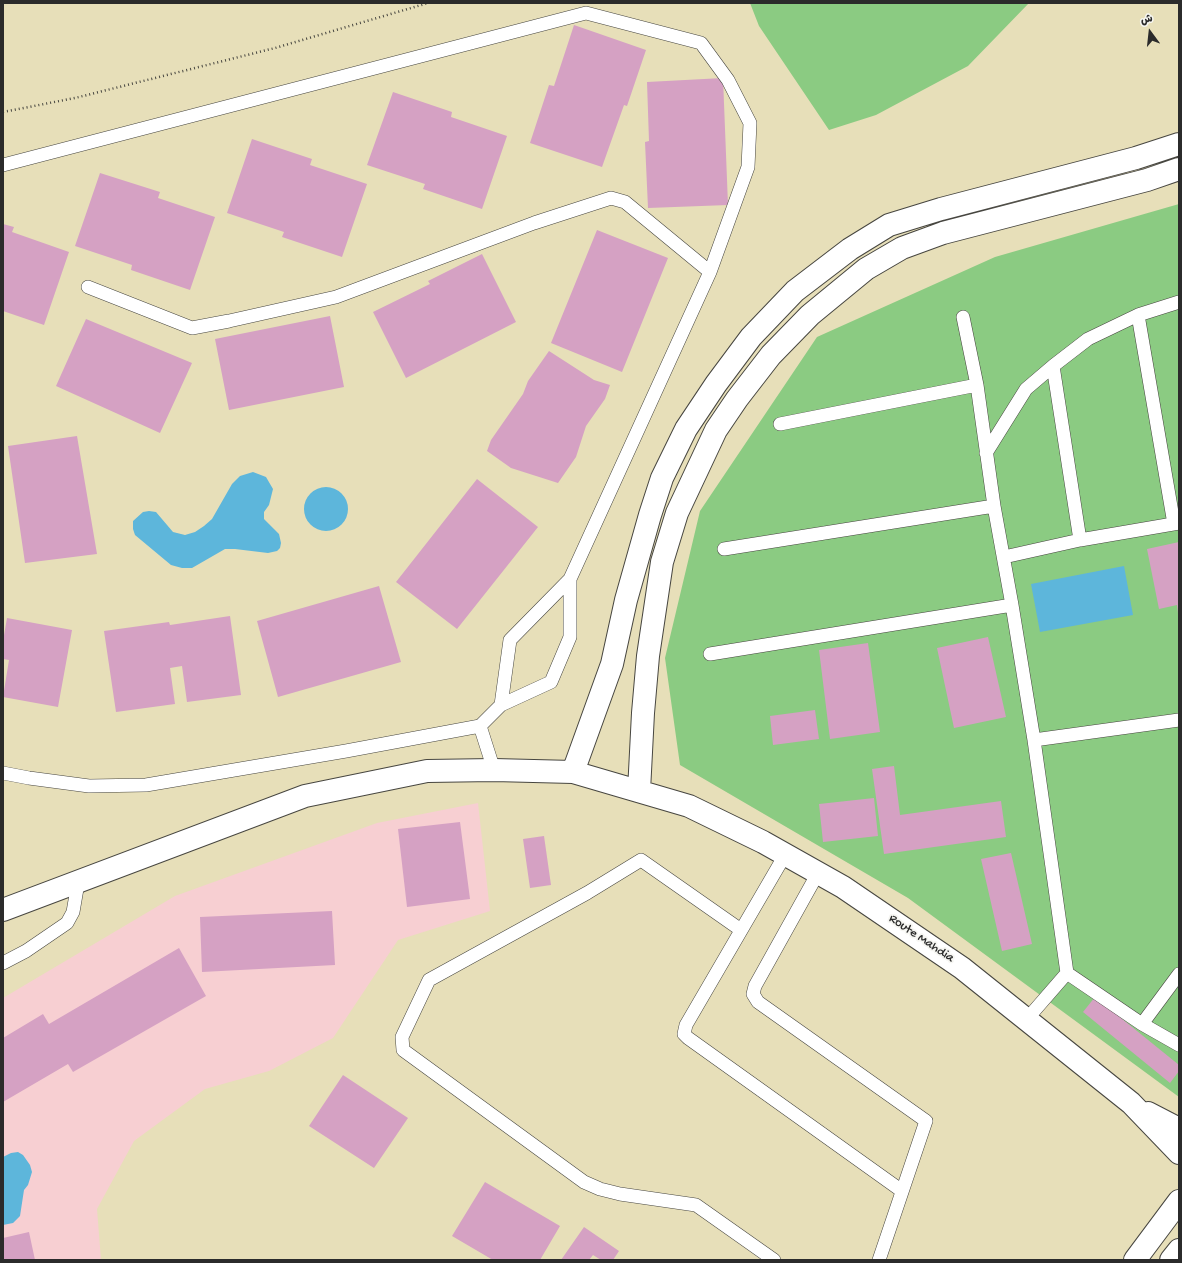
<!DOCTYPE html>
<html>
<head>
<meta charset="utf-8">
<style>
	body { margin:0 }
	#map { position:relative; width:1182px; height:1263px; overflow:hidden; background:#e7dfb9; font-family:"Gochi Hand","Playpen Sans Arabic",sans-serif }
	canvas { display:block }
	.frame { position:absolute; inset:0; border:4px solid #2b2b2b; pointer-events:none }
	.north { position:absolute; left:1130px; top:12px; width:40px; height:40px; -webkit-text-stroke:3px #f6f6f2; paint-order:stroke; rotate:345deg; font-size:11px; font-weight:700; line-height:16px; text-align:center; color:#2b2b2b }
	.north::after { content:''; display:block; margin:auto; width:14px; height:18px; background:#2b2b2b; clip-path:polygon(50% 0,100% 100%,50% 72%,0 100%) }
</style>
</head>
<body>
<div id="map">
<canvas width="1182" height="1263"></canvas>
<div class="frame"></div>
<div class="north">ش</div>
</div>
<script>
const g = document.querySelector('canvas').getContext('2d');
g.lineJoin = 'round';
function fill(path, color) {
  g.fillStyle = color;
  g.fill(path, 'evenodd');
}
function shape(rows) {
  const path = new Path2D();
  for (const r of rows) {
    if (r.length === 3) {
      path.moveTo(r[0] + r[2], r[1]);
      path.arc(r[0], r[1], r[2], 0, 2 * Math.PI);
      continue;
    }
    path.moveTo(r[0], r[1]);
    for (let i = 2; i < r.length; i += 2) path.lineTo(r[i], r[i + 1]);
  }
  return path;
}
function stroke(path, color, width, dash) {
  g.strokeStyle = color;
  g.lineWidth = width;
  g.lineCap = dash ? 'butt' : 'round';
  g.setLineDash(dash || []);
  g.stroke(path);
}
function write(font, color, halo, rows, align = 'center') {
  g.font = font + ' "Gochi Hand",sans-serif';
  g.lineWidth = 3.5;
  g.setLineDash([]);
  g.textBaseline = 'middle';
  g.strokeStyle = halo;
  g.fillStyle = color;
  for (const [text, x, y, turn = 0] of rows) {
    g.save();
    g.translate(x, y);
    g.rotate((+turn || 0) * Math.PI / 180);
    g.textAlign = isNaN(turn) ? turn : align;
    if (halo) g.strokeText(text, 0, 0);
    g.fillText(text, 0, 0);
    g.restore();
  }
}
fill(shape([
	[478,803,490,911,398,940,333,1038,269,1071,205,1089,134,1141,97,1209,101,1260,3,1260,3,998,175,896,377,823]
]), '#f7cfd2');
fill(shape([
	[750,3,1029,3,968,66,876,115,829,130,759,26],
	[1179,204,1179,1097,908,898,680,765,665,658,700,511,817,337,995,257]
]), '#8bcb82');
fill(shape([
	[253,472,266,477,273,489,269,505,264,512,264,519,279,534,281,543,280,548,277,551,268,553,235,549,225,549,192,568,182,568,171,565,135,535,133,529,133,521,143,512,149,511,156,512,173,532,185,535,195,532,204,526,212,519,232,484,240,476],
	[326,509,22],
	[1124,566,1133,615,1040,632,1031,584],
	[18,1152,23,1155,30,1165,32,1172,28,1185,24,1190,20,1216,13,1223,3,1225,3,1157,11,1153]
]), '#5db6db');
fill(shape([
	[574,25,646,50,627,106,624,105,602,167,530,143,549,85,554,86],
	[723,78,728,205,648,208,645,142,649,141,647,82],
	[393,92,452,112,451,117,507,136,482,209,423,189,425,184,367,165],
	[252,139,312,159,310,165,367,184,342,257,282,237,284,232,227,213],
	[100,173,160,192,158,198,215,217,190,290,131,270,132,265,75,246],
	[3,224,14,227,12,232,69,252,44,325,3,311],
	[597,230,668,258,622,372,551,343],
	[482,254,516,322,406,378,373,312,430,284,428,281],
	[330,316,344,387,229,410,215,339],
	[86,319,192,363,160,433,56,386],
	[549,351,594,380,610,385,605,399,586,426,576,457,558,483,511,468,487,451,491,440,523,394,528,381],
	[77,436,97,554,25,563,8,446],
	[477,479,538,527,457,629,396,582],
	[1179,542,1179,613,1178,613,1177,605,1159,609,1147,549],
	[379,586,401,662,278,697,257,621],
	[230,616,241,695,187,702,182,666,170,668,175,704,116,712,104,631,169,622,170,625],
	[7,618,72,630,58,707,3,697,9,660,3,659,3,641],
	[988,637,1006,717,954,728,937,648],
	[868,643,880,732,830,739,819,650],
	[815,710,819,739,773,745,770,716],
	[894,766,900,815,1001,801,1006,837,884,854,872,769],
	[874,798,878,836,823,842,819,804],
	[460,822,470,899,407,907,398,829],
	[544,836,551,885,530,888,523,839],
	[1011,853,1032,944,1002,951,981,859],
	[332,911,335,965,202,972,200,917],
	[179,948,206,996,73,1072,68,1064,3,1102,3,1038,43,1014,49,1024],
	[1095,997,1179,1065,1179,1071,1170,1083,1083,1012],
	[343,1075,408,1118,374,1168,309,1126],
	[485,1182,560,1226,540,1260,493,1260,452,1236],
	[584,1227,619,1251,613,1260,601,1260,593,1255,589,1260,561,1260],
	[29,1232,35,1260,3,1260,3,1238]
]), '#d5a1c3');
const service = shape([
	[3,165,586,13,701,43,728,80,750,123,748,167,710,272,570,579,510,640,501,705],
	[88,287,192,328,229,321,336,297,534,223,611,198,625,202,710,272],
	[1138,315,1174,524],
	[963,317,977,385,994,506,1012,605,1034,740],
	[1053,366,1080,540],
	[780,424,977,385],
	[986,453,1026,389,1053,366,1088,339,1138,315,1179,302],
	[724,549,994,506],
	[1004,557,1080,540,1179,523],
	[710,654,1012,605],
	[494,770,480,726,501,705,551,682,570,637,570,579],
	[3,773,29,778,89,786,146,785,346,751,480,726],
	[785,855,686,1025,684,1034,688,1038,902,1191],
	[818,873,755,986,753,994,758,1002,926,1121,879,1260],
	[741,930,641,860,587,893,429,980,402,1037,403,1050,584,1182,600,1189,620,1194,696,1205,774,1260],
	[3,963,26,951,67,923,73,912,78,883],
	[1067,973,1034,740,1179,720],
	[1027,1019,1067,973,1142,1024,1179,974],
	[1142,1024,1179,1045]
]);
const minor = shape([
	[573,772,612,664,626,600,650,515,662,478,686,429,716,384,751,337,795,291,850,249,889,225,941,209,1136,158,1179,144],
	[639,791,643,713,648,656,662,562,677,513,716,430,737,399,771,355,810,315,866,269,902,248,943,233,1147,180,1179,169],
	[3,910,305,796,427,771,494,770,573,772,689,806,763,842,843,887,962,968,1131,1103,1179,1153],
	[1148,1113,1179,1129]
]);
const tertiary = shape([
	[1135,1260,1179,1201],
	[1171,1260,1179,1250]
]);
stroke(service, '#474640', 14);
stroke(minor, '#474640', 24);
stroke(tertiary, '#474640', 24);
stroke(shape([
	[3,112,75,98,275,48,428,3]
]), '#474640', 2.5, [1, 3]);
stroke(service, '#fff', 13);
stroke(minor, '#fff', 22);
stroke(tertiary, '#fff', 22);
write('13px', '#2b2b2b', '#f6f6f2', [
	["Route Mahdia",921,939,34]
]);
</script>
</body>
</html>
